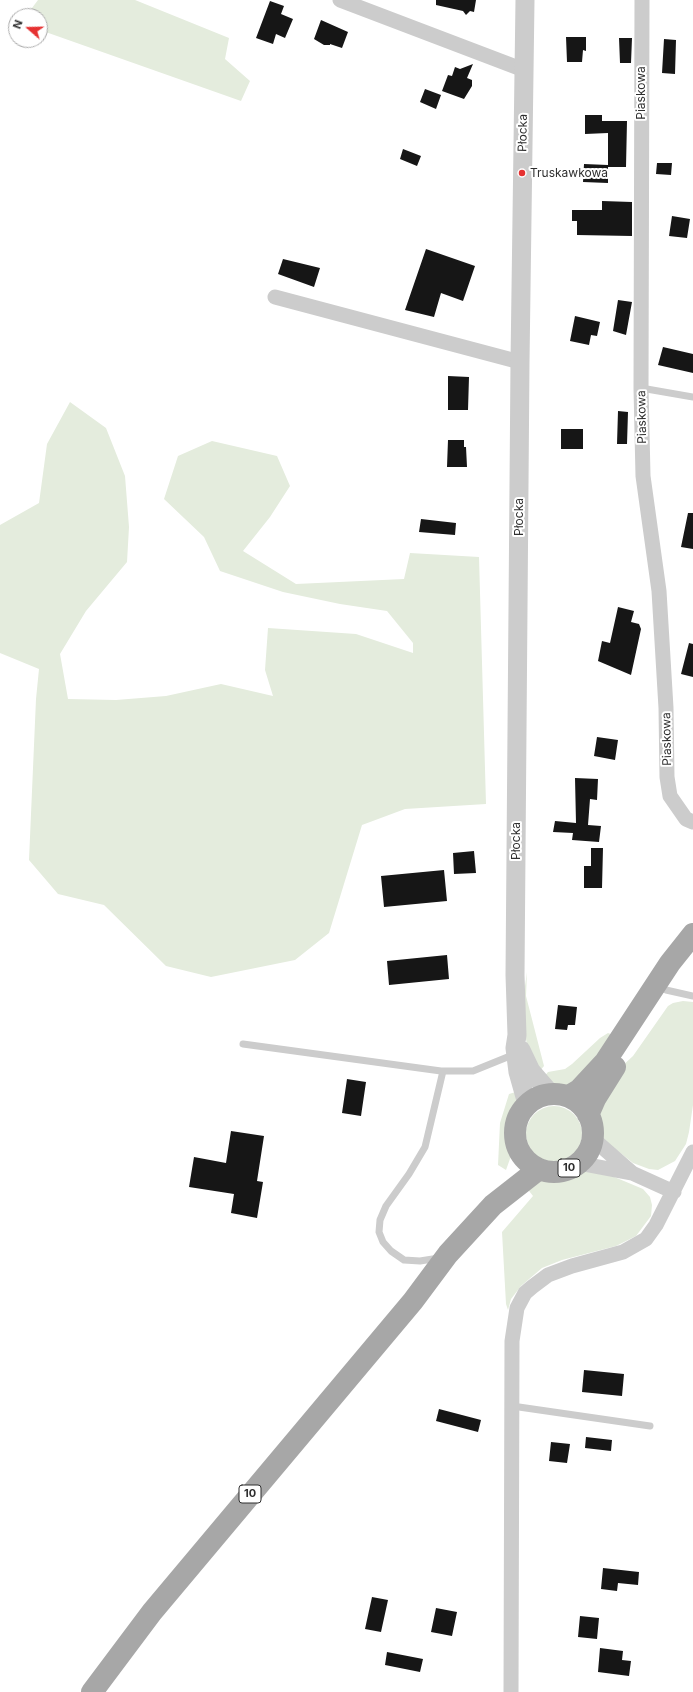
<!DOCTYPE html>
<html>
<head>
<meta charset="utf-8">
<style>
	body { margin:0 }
	#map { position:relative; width:693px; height:1692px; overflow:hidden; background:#fff; font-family:Inter,sans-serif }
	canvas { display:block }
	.north { position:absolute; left:8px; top:8px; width:40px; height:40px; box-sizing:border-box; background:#fff; border:1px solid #acacac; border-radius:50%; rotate:290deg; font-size:11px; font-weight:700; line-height:16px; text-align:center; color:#2f2f2f }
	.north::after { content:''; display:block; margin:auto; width:14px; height:18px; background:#e63131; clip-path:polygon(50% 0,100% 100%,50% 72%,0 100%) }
</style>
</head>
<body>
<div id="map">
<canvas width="693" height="1692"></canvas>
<div class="north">N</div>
</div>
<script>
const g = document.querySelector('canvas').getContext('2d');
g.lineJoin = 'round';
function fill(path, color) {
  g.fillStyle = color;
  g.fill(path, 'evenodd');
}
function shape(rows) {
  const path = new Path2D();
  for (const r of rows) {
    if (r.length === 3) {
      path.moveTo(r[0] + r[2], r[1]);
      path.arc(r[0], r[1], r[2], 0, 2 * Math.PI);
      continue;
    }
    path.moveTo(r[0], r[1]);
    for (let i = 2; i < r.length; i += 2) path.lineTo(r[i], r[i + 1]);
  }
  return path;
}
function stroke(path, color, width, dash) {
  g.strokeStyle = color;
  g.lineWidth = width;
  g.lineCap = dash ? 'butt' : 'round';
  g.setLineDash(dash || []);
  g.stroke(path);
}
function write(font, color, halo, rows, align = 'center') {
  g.font = font + ' Inter,sans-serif';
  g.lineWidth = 4;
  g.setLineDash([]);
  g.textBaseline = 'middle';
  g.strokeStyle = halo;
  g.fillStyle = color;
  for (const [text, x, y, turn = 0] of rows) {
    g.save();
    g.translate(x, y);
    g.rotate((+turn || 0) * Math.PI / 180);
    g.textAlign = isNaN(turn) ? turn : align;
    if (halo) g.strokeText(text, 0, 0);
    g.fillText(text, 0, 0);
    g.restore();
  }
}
fill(shape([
	[38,0,135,0,140,2,229,38,225,59,250,81,241,101,40,30,40,16,26,16],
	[70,402,106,428,125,476,129,527,127,562,86,611,60,654,68,699,116,700,166,696,221,684,273,696,265,670,268,628,356,634,413,653,413,643,387,611,340,604,283,592,220,571,204,537,164,499,178,456,212,441,277,456,290,486,270,517,243,551,296,584,404,579,410,553,479,557,486,804,405,809,362,825,329,933,295,960,211,977,166,966,104,905,58,894,29,860,36,699,39,669,0,653,0,525,39,503,47,444],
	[527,972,526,996,544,1066,539,1072,527,1046,525,1032,524,993],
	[683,1001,693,1002,693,1105,689,1132,686,1144,675,1161,658,1170,649,1169,633,1163,604,1140,597,1111,620,1068,633,1056,668,1006,673,1003],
	[608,1033,613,1035,615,1039,568,1088,553,1086,543,1078,548,1072,565,1069,572,1064,600,1038],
	[519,1091,518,1102,508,1128,511,1156,506,1170,498,1165,500,1123,509,1094],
	[554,1134,28],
	[587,1170,612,1176,643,1189,650,1197,652,1205,651,1216,636,1236,616,1246,562,1260,542,1268,521,1286,511,1299,508,1310,506,1304,502,1232,533,1196,526,1187,543,1179,563,1179]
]), '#e4ecdd');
fill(shape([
	[436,0,476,0,474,12,470,11,466,15,463,11,436,5],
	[270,1,284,6,281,14,293,19,285,38,276,34,273,44,256,38],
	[321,20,348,32,342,48,330,44,330,45,324,45,314,39],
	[566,37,586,37,586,51,583,50,582,62,567,62],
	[619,38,632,38,631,63,620,63],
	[664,39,676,40,675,74,662,73],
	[473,64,467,78,472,80,472,86,464,99,442,91,448,75,452,76,455,67,460,69],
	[425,89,441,95,436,109,420,102],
	[585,115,602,115,602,121,627,121,626,167,608,167,608,183,583,182,584,164,608,165,608,133,585,134],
	[403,149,421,156,417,166,400,159],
	[657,163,672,163,671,175,656,174],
	[602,201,632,202,632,236,577,235,577,221,572,221,572,210,602,210],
	[672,216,690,219,687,238,669,236],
	[426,249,475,266,463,301,441,293,434,317,405,310],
	[283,259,320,268,314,287,278,274],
	[618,300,632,302,626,335,613,331],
	[575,316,600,322,597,336,591,335,589,345,570,341],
	[663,347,693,354,693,373,658,365],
	[448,376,469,377,468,410,448,410],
	[618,411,628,412,627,444,617,444],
	[561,429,583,429,583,449,561,449],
	[448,440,464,440,464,447,466,447,467,467,447,467],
	[688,513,693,513,693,549,681,547],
	[421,519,456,523,455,535,419,532],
	[618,607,634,611,631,622,639,624,641,629,631,675,598,661,602,641,610,643],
	[689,643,693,644,693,677,681,674],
	[597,737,618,740,615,760,594,756],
	[575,778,598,779,597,800,590,799,588,825,601,826,599,842,572,840,573,833,553,832,555,821,576,823],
	[591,848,603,848,602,888,584,888,584,866,591,866],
	[474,851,476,873,454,874,453,853],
	[444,870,447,901,384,907,381,876],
	[447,955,449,979,389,985,387,961],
	[558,1005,577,1007,575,1025,568,1025,567,1030,555,1029],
	[347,1079,366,1082,361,1116,342,1113],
	[231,1131,264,1136,257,1181,263,1182,257,1218,231,1213,234,1194,189,1187,194,1157,226,1163],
	[584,1370,624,1374,622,1396,582,1392],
	[439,1409,481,1420,478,1432,436,1421],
	[586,1437,612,1440,611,1451,585,1448],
	[551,1442,570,1444,567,1463,549,1461],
	[603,1568,639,1572,638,1585,618,1583,617,1591,601,1589],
	[372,1597,388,1600,381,1632,365,1629],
	[436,1608,457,1612,452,1636,431,1632],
	[580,1616,599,1618,597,1639,578,1637],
	[600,1648,623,1651,622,1660,631,1661,629,1676,598,1672],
	[387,1652,423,1659,420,1672,385,1665]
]), '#161616');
stroke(shape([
	[641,388,693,397],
	[666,990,693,996],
	[243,1044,441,1071,473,1071,515,1054],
	[439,1258,420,1261,404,1260,391,1251,383,1242,379,1232,380,1220,386,1206,409,1174,425,1147,443,1071],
	[512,1406,650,1426]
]), '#ccc', 7);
stroke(shape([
	[340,0,524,70],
	[642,0,641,388,643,476,659,591,666,708,667,777,670,796,686,819,693,822],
	[275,297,520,362],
	[592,1138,632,1173,674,1192],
	[578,1163,631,1173],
	[511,1692,512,1341,517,1308,525,1293,532,1287,548,1275,572,1266,623,1252,646,1239,656,1225,693,1152]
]), '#ccc', 15);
stroke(shape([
	[525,0,520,362,515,975,517,1035,515,1048,518,1072,527,1104],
	[521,1050,531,1071,550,1093]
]), '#ccc', 19);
stroke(shape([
	[554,1133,39],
	[569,1096,579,1090,605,1062,670,963,693,934],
	[588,1115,595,1099,615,1067],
	[92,1692,152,1612,413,1301,448,1254,493,1205,539,1169]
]), '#a7a7a7', 22);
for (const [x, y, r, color] of [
	[522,173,4,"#e63131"]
]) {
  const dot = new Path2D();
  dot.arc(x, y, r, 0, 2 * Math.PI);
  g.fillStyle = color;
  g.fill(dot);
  stroke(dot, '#fff', 1.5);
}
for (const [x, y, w] of [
	[569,1168,22],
	[250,1494,22]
]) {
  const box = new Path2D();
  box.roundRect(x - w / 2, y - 9, w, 18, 3);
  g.fillStyle = '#fff';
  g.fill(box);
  stroke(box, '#2f2f2f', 1);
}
write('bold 11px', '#2f2f2f', null, [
	["10",569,1168],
	["10",250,1494]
]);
write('12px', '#2f2f2f', '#fff', [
	["Piaskowa",641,93,-90],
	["Płocka",523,133,-89],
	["Piaskowa",642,417,-91],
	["Płocka",519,517,-90],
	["Piaskowa",667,739,-91],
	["Płocka",516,841,-90]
]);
write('12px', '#2f2f2f', '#fff', [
	["Truskawkowa",530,173]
], 'left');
</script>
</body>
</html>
